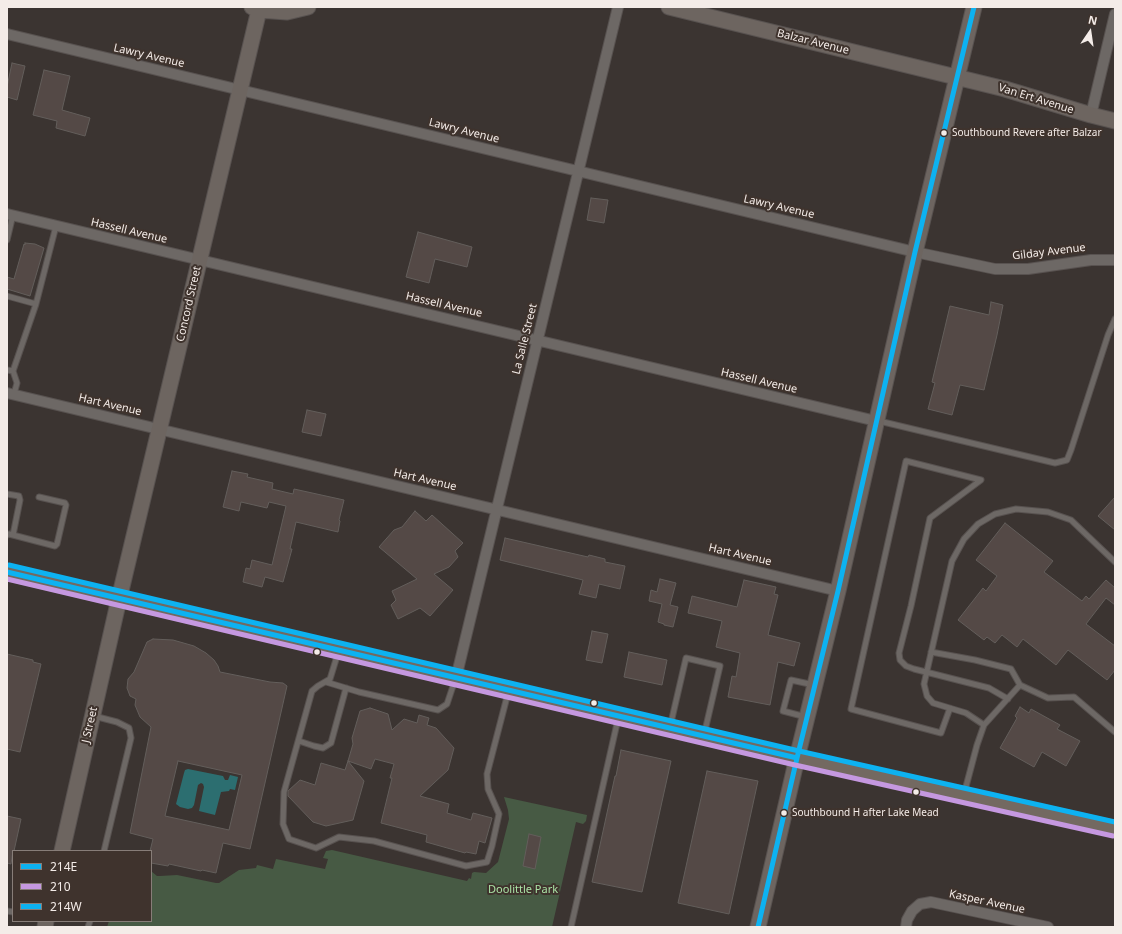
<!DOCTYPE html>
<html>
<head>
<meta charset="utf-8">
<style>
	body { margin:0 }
	#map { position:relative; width:1122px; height:934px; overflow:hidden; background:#3b3431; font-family:"Noto Sans",sans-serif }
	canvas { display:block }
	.frame { position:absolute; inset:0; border:8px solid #f4ece8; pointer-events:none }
	.legend { position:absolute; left:12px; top:850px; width:140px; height:72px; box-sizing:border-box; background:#3f332d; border:1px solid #877d78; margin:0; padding:5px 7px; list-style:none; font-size:12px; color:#f4ece8 }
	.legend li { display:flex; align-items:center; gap:8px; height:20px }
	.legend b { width:20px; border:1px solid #877d78 }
	.north { position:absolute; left:1070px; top:12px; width:40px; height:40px; -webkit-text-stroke:3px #3f332d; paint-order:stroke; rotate:13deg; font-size:11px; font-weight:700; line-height:16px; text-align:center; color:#f4ece8 }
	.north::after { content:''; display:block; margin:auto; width:14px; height:18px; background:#f4ece8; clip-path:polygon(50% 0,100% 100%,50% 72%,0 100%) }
</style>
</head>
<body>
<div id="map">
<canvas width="1122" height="934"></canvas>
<div class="frame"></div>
<ul class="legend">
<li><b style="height:5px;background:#0db2f1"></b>214E</li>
<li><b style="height:5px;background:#c598e0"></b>210</li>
<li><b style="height:5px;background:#0db2f1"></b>214W</li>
</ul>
<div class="north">N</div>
</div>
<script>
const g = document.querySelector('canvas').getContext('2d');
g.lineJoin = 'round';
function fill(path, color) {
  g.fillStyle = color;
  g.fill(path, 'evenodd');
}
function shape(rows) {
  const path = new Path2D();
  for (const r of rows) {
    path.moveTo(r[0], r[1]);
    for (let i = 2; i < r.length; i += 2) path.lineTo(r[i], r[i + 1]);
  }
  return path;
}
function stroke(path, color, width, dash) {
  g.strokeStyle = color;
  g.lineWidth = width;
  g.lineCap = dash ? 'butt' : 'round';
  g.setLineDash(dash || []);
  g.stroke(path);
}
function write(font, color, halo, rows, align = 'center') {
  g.font = font + ' "Noto Sans",sans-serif';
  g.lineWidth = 4;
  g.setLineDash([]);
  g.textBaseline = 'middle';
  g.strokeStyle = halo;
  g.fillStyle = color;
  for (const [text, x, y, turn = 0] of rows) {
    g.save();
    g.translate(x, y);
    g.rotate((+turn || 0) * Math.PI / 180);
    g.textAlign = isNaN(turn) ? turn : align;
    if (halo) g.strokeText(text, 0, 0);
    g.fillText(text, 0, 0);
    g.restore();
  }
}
fill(shape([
	[504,797,587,815,586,821,583,824,576,822,552,927,107,927,109,921,151,921,151,871,157,876,160,876,177,875,216,883,219,883,239,870,256,868,257,865,273,869,276,859,325,869,328,859,323,858,326,851,332,850,467,881,469,878,471,879,472,873,474,872,486,873,498,862,509,819,508,810]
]), '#475a44');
fill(shape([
	[188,769,223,776,225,780,228,780,230,775,238,777,235,790,230,789,229,791,221,792,215,815,199,811,204,787,203,784,201,783,198,785,194,805,192,808,188,809,180,807,176,804,184,773,185,770]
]), '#2c6e70');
const building = shape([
	[12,63,25,66,17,100,7,97,7,87,12,63],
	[44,70,70,76,62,110,90,118,85,136,56,128,57,121,33,115,44,70],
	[591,198,608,200,604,223,587,220,591,198],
	[418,232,472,247,467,267,435,259,429,283,406,277,418,232],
	[25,243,35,244,44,248,30,296,7,289,7,277,14,279,24,244,25,245,25,243],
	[991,302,1003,305,997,335,984,390,960,385,952,415,928,409,935,383,932,382,950,306,989,315,991,302],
	[307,410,326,414,321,436,302,432,307,410],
	[232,471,248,474,247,477,273,483,272,489,293,494,294,489,344,500,339,520,340,521,338,532,296,522,290,549,292,549,283,582,265,577,262,587,243,582,246,568,250,569,252,560,272,565,286,506,269,502,267,508,241,502,239,511,223,507,232,471],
	[1115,497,1115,530,1098,516,1115,497],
	[415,511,426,521,432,515,463,543,455,551,458,557,449,567,434,574,453,590,430,616,420,608,398,619,391,605,396,600,392,591,417,579,379,547,394,530,402,527,415,511],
	[1005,523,1053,561,1044,572,1082,601,1086,596,1089,599,1106,580,1115,588,1115,605,1106,598,1086,624,1115,646,1115,670,1107,680,1068,650,1056,665,1023,639,1017,647,1002,635,995,643,987,637,984,640,958,620,983,588,986,591,997,576,976,560,1005,523],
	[505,538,588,557,589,555,605,559,605,562,625,566,620,589,599,584,596,598,579,594,583,580,500,560,505,538],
	[660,579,676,583,670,605,678,607,673,627,664,625,664,624,658,622,662,604,649,601,651,590,657,592,660,579],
	[744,580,776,587,774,594,778,595,768,635,800,643,794,666,778,662,770,705,728,697,732,676,736,677,740,653,716,647,722,621,688,613,692,596,737,607,744,580],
	[592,631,608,634,602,663,586,660,592,631],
	[153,639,173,640,194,646,206,653,214,660,218,666,220,672,270,682,283,683,287,686,250,849,223,843,216,873,202,870,201,871,169,864,168,866,151,863,151,851,150,851,153,839,130,833,151,727,140,717,135,705,136,699,130,696,127,688,128,679,134,672,147,642,153,639],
	[178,761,242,775,229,830,165,816,178,761],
	[629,652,667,660,662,685,624,677,629,652],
	[7,654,33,660,33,662,41,664,20,752,7,749,7,654],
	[1020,707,1029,713,1031,709,1060,725,1057,729,1080,741,1066,766,1042,752,1034,767,1000,748,1017,718,1015,716,1020,707],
	[370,708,388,714,392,730,404,719,417,723,419,715,429,718,427,725,436,728,454,748,448,770,420,796,449,804,447,813,471,820,473,813,492,818,485,843,479,841,476,854,466,852,465,853,426,842,427,835,381,823,392,778,390,778,394,764,375,759,371,769,348,761,353,744,352,738,360,711,370,708],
	[621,750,671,761,642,892,592,882,615,776,616,776,621,750],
	[348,761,364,781,353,820,326,826,313,822,288,796,288,791,300,780,315,785,321,763,345,770,348,761],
	[707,771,758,781,729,914,678,903,707,771],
	[7,816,21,819,14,851,13,851,11,864,7,863,7,816],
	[529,834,541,837,535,869,523,866,529,834]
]);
fill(building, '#544946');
stroke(building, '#635e5b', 1);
const lane = shape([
	[7,240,13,215],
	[7,296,36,304,56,226],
	[7,370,13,371,36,304],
	[13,371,17,383,14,394],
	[879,421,1055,463,1067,460,1071,450,1108,335,1115,319],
	[7,494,19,496,20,500,13,535],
	[7,535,9,534,55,546,57,544,66,505,65,503,39,497],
	[931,652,975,660,1011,669,1020,685],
	[338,653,330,679,318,686,312,691,284,792,283,824,289,839,316,848,339,837,374,841,466,866,487,862,492,846,499,814,488,789,487,774,508,693],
	[326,682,359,692,438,710,447,704,455,680],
	[950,708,941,733,851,709,906,461,981,480,930,518,911,606,899,653,900,660,906,666,914,669,989,688,1008,699],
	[94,716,117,722,129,728,131,738,104,851],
	[806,717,783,711,791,680,814,685],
	[984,725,1020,685,1048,698,1074,697,1115,732],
	[670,727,686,658,720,666,704,735],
	[299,741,314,746,323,748,331,743,346,688],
	[964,794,977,745,984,725,966,713,933,703,927,696,924,684,952,561,964,539,978,524,995,514,1016,509,1048,512,1071,520,1115,562],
	[7,911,13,912],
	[88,927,90,921],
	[571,927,618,719]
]);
const street = shape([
	[7,34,915,252,995,269,1028,269,1091,260,1115,260],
	[1091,115,1115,14],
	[7,214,876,421],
	[7,393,838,591],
	[456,678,618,7],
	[906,927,907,920,912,911,920,904,931,902,1048,927]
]);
const secondary = shape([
	[252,7,259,10,287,12,308,7],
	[669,7,1005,89,1091,115,1115,121],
	[62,851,119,599,259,10],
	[45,927,46,921],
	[758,927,797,758,838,591,915,252,974,7]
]);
const primary = shape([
	[7,572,797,758,1115,829]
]);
stroke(lane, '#585250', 7);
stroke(street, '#585250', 12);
stroke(secondary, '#585250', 17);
stroke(primary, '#585250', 18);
stroke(lane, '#6d6865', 5);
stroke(street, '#6d6865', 10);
stroke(secondary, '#6d6560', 15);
stroke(primary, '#736961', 16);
stroke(shape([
	[7,572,797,758],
	[758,927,797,758,838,591,915,252,974,7]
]), '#0db2f1', 5);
stroke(shape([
	[7,579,795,765,1113,836]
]), '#c598e0', 5);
stroke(shape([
	[9,565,799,751,1115,822]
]), '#0db2f1', 5);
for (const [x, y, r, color] of [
	[944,133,3.5,"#f4ece8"],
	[317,652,3.5,"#f4ece8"],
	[594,703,3.5,"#f4ece8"],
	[916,792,3.5,"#f4ece8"],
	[784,813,3.5,"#f4ece8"]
]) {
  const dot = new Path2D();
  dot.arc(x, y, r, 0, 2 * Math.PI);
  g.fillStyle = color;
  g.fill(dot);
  stroke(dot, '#3f332d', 1.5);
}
write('10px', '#f4ece8', '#3f332d', [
	["Southbound Revere after Balzar",952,133],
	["Southbound H after Lake Mead",792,813]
], 'left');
write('11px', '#f4ece8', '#3f332d', [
	["Balzar Avenue",813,42,14],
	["Lawry Avenue",149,56,13],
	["Van Ert Avenue",1036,99,17],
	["Lawry Avenue",464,131,14],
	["Lawry Avenue",779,207,13],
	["Hassell Avenue",129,231,13],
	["Gilday Avenue",1049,252,-7],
	["Concord Street",189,304,-77],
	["Hassell Avenue",444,305,13],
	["La Salle Street",525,339,-76],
	["Hassell Avenue",759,381,13],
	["Hart Avenue",110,405,13],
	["Hart Avenue",425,480,13],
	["Hart Avenue",740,555,13],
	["J Street",90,725,-77],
	["Kasper Avenue",987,902,12]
]);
write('11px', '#aae2a5', '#3f332d', [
	["Doolittle Park",523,890]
]);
</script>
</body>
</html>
